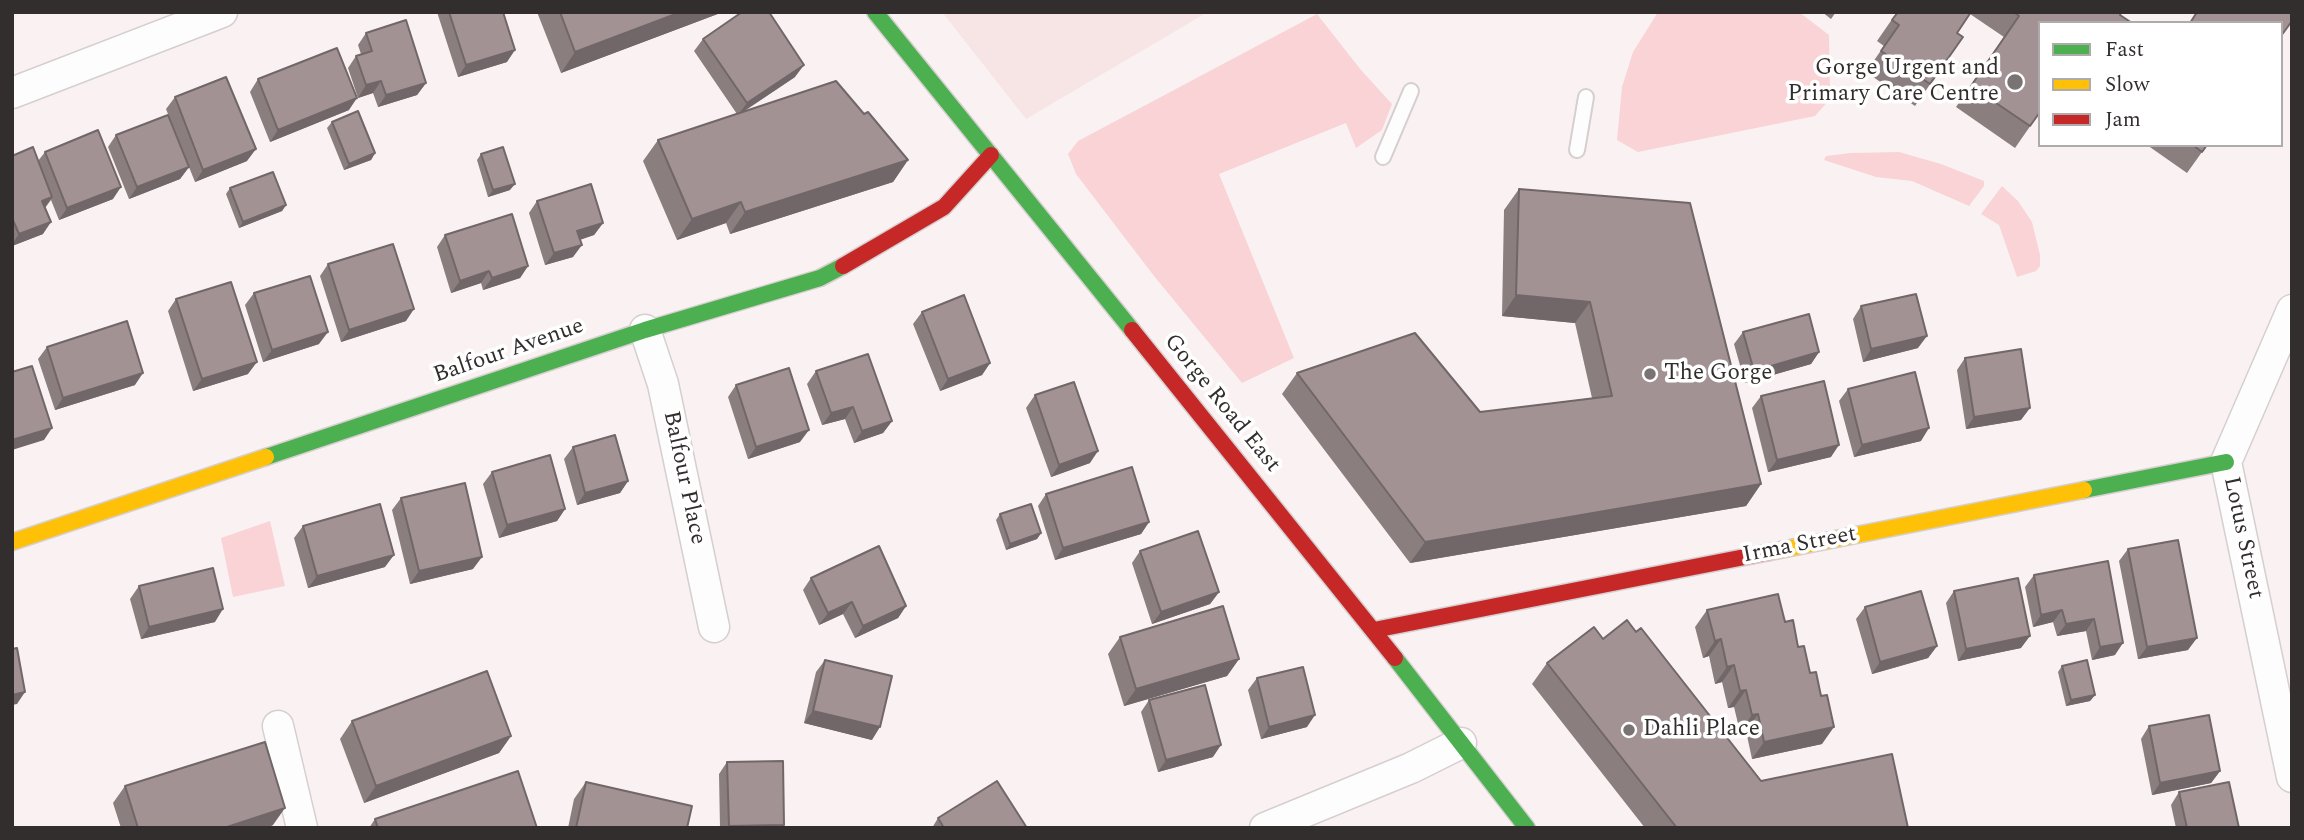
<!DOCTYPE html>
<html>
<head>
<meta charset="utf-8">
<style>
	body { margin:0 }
	#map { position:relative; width:2304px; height:840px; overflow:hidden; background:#faf2f2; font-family:Spectral,serif }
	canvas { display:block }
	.frame { position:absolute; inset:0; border:14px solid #332e2e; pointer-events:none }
	.legend { position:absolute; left:2038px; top:21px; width:245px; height:126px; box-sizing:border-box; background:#fff; border:2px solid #adabab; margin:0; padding:9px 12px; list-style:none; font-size:21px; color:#332e2e }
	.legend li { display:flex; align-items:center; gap:14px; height:35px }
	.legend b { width:35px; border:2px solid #adabab }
</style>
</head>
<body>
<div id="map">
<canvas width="2304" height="840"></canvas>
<div class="frame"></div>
<ul class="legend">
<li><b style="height:9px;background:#4caf50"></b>Fast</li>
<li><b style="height:9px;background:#ffc107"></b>Slow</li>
<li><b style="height:9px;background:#c62828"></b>Jam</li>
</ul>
</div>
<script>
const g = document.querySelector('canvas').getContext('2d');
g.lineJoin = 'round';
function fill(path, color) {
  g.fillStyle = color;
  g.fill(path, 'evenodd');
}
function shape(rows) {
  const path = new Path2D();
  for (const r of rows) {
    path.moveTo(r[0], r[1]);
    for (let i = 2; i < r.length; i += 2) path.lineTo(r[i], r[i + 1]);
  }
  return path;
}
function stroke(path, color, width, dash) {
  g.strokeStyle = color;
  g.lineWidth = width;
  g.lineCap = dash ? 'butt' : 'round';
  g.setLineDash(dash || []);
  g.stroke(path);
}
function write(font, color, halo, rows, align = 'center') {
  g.font = font + ' Spectral,serif';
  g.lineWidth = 7;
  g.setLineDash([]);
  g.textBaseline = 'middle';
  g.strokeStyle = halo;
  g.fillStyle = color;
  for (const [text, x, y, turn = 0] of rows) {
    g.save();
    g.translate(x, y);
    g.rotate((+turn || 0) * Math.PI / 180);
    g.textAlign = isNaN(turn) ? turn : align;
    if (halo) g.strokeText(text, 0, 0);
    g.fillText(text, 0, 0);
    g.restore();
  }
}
fill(shape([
	[942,12,1208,12,1026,119]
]), '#f7e5e6');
fill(shape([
	[1658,12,1799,12,1829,35,1830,99,1815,116,1638,152,1617,140,1622,87,1633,52],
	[1317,14,1361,70,1392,104,1382,130,1356,148,1346,123,1219,174,1294,358,1242,383,1154,276,1076,174,1068,154,1078,141],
	[1899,152,1941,164,1984,181,1984,186,1969,206,1912,181,1876,177,1824,160,1826,156,1851,153],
	[2002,186,2018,201,2032,222,2040,255,2040,266,2036,271,2017,277,1999,225,1981,214],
	[270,521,285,586,233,597,221,538]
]), '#f9d3d6');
const lane = shape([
	[1577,150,1586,97],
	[1383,157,1411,91]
]);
const street = shape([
	[12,93,222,12],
	[2292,310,2226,462,2292,777],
	[645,330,663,384,714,627],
	[278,726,302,828],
	[1265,828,1411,768,1461,743]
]);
const fast = shape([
	[875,12,1132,330],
	[266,457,645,330,820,278,843,266],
	[2084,490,2226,462],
	[1395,658,1527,828]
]);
const slow = shape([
	[12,542,266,457],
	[1770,552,2084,490]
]);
const jam = shape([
	[843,266,944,207,991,155],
	[1132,330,1395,658],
	[1374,630,1770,552]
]);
stroke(lane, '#d6cfcf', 18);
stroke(street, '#d6cfcf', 33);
stroke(fast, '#d6cfcf', 19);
stroke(slow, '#d6cfcf', 19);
stroke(jam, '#d6cfcf', 19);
stroke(lane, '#fefdfd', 14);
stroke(street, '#fefdfd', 30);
stroke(fast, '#4caf50', 16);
stroke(slow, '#ffc107', 16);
stroke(jam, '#c62828', 16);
fill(shape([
	[437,12,503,12,507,62,458,77],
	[537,12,723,12,561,73],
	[1822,12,1836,12,1831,19],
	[1897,12,2121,12,2040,23,2040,112,2015,148,1956,107,2004,37,1970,14,1957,33,1963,37,1915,106,1866,72,1884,46,1877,41],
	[366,33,426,83,417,95,378,107,373,93,358,98,348,68,356,56,361,54,358,45],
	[703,39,795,77,743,112,864,114,908,160,893,182,730,234,726,223,677,240,643,161,658,140,737,114,694,51],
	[258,79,349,110,270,142,250,92],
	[175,97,247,161,195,182,189,167,180,179,129,199,108,147,116,135,187,162,166,109],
	[332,122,375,153,371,160,344,170,327,128],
	[2147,145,2207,145,2187,173],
	[45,152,113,199,59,220,51,200,45,208,43,234,12,246,12,156,38,161],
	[481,154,510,190,488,197,477,160],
	[230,188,286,205,282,211,239,228,226,194],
	[1519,189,1761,484,1746,506,1410,563,1282,394,1297,373,1480,412,1592,398,1575,323,1502,316,1504,210],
	[537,201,603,223,594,235,580,240,573,257,545,265,529,213],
	[445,235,528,266,520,278,483,290,481,283,451,293,437,247],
	[328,264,406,321,341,342,320,276],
	[254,293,319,344,263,362,245,305],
	[176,299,248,374,193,391,168,311],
	[1861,306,1918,348,1863,362,1853,319],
	[922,312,990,363,982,375,940,391,913,324],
	[1743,332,1819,352,1811,364,1745,383,1734,344],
	[47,347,135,385,55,410,38,359],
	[1965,358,2021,420,1966,429,1957,370],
	[816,371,892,421,883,433,854,443,845,419,822,425,807,384],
	[736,385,800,442,748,459,728,397],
	[1848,389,1921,441,1854,457,1839,401],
	[1035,395,1090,463,1051,477,1026,408],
	[1761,396,1831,457,1768,472,1752,408],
	[573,447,628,481,620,493,577,505,564,459],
	[492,472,565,509,557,521,499,538,483,484],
	[1046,494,1149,522,1141,534,1055,560,1038,506],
	[401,498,473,569,410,584,392,510],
	[1000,514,1041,533,1037,539,1006,550,996,520],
	[303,526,385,567,308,588,294,538],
	[2128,549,2188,650,2138,659,2119,561],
	[1140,551,1219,592,1210,604,1152,624,1132,563],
	[2108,561,2115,655,2092,660,2086,631,2057,636,2053,622,2033,627,2025,587,2034,575],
	[811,578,906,606,898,618,855,638,843,614,819,625,803,590],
	[139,586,215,622,141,639,130,599],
	[1954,591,2021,648,1958,661,1946,603],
	[1865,607,1937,646,1928,658,1872,674,1856,619],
	[1707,610,1785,622,1822,744,1752,759,1746,731,1740,732,1734,707,1728,708,1722,682,1715,684,1709,656,1703,658,1695,627],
	[1120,637,1239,659,1227,676,1124,706,1108,654],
	[1603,639,1761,781,1908,828,1645,828,1532,684,1547,663],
	[825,660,872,740,804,723,816,672],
	[2062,666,2095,695,2090,701,2066,706,2058,672],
	[1257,678,1307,727,1261,739,1248,690],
	[1149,700,1213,757,1158,772,1141,712],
	[352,721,511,736,499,753,364,803,340,739],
	[2149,726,2220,771,2211,783,2152,795,2141,739],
	[727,762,782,828,720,828,719,774],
	[586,782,687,828,568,828,574,799],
	[125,786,273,825,266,828,121,828,113,803],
	[2179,792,2239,828,2176,828,2171,805],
	[938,818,1027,828,932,828],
	[375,819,537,828,369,828]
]), '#8b7e7f');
fill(shape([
	[681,12,723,12,561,73,575,52],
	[515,50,507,62,458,77,466,65],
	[804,65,795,77,738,115,747,103],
	[381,81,373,93,358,98,366,85],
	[426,83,417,95,378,107,386,95],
	[357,98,349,110,270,142,278,130],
	[256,149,247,161,195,182,203,170],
	[375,153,371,160,344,170,349,164],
	[908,160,893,182,730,234,745,212],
	[189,167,180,179,129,199,137,187],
	[515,184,510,190,488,197,493,190],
	[121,187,113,199,59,220,67,208],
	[52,197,44,209,42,201],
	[741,202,726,223,677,240,692,219],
	[286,205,282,211,239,228,243,222],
	[51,222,43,234,12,246,12,244,19,234],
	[603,223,594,235,569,243,577,231],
	[582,245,573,257,545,265,554,253],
	[528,266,520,278,483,290,492,278],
	[489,271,481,283,451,293,460,281],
	[1516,295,1590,302,1575,323,1502,316],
	[414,309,406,321,341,342,349,330],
	[328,332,319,344,263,362,272,350],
	[1927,336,1918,348,1863,362,1871,349],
	[1819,352,1811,364,1745,383,1754,371],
	[257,362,248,374,193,391,202,379],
	[990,363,982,375,940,391,948,379],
	[143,373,135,385,55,410,63,398],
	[853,407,845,419,822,425,831,413],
	[2030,408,2021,420,1966,429,1974,417],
	[892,421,883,433,854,443,862,431],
	[52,428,44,440,12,450,12,440],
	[1929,428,1921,441,1854,457,1862,445],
	[809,430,800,442,748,459,756,447],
	[1839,445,1831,457,1768,472,1777,460],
	[1098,451,1090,463,1051,477,1059,465],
	[628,481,620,493,577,505,585,493],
	[1761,484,1746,506,1410,563,1425,542],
	[565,509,557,521,499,538,507,525],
	[1149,522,1141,534,1055,560,1063,548],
	[1041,533,1037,539,1006,550,1010,544],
	[394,555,385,567,308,588,317,576],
	[482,557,473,569,410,584,419,571],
	[1219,592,1210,604,1152,624,1161,612],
	[852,602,843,614,819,625,828,613],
	[906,606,898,618,855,638,863,626],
	[223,609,215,622,141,639,149,627],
	[2062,610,2053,622,2033,627,2041,615],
	[2094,619,2086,631,2057,636,2066,624],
	[2030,636,2021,648,1958,661,1966,649],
	[2197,638,2188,650,2138,659,2147,647],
	[1721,639,1709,656,1703,658,1715,641],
	[2123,643,2115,655,2092,660,2100,647],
	[1937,646,1928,658,1872,674,1880,662],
	[1239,659,1227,676,1124,706,1136,689],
	[1734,665,1722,682,1715,684,1727,667],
	[1746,690,1734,707,1728,708,1740,691],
	[25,692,17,704,12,705,12,695],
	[2095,695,2090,701,2066,706,2071,700],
	[813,711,880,727,872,740,804,723],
	[1758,714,1746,731,1740,732,1752,715],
	[1315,715,1307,727,1261,739,1269,727],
	[1834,727,1822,744,1752,759,1764,742],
	[511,736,499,753,364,803,376,786],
	[1221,745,1213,757,1158,772,1166,760],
	[2220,771,2211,783,2152,795,2160,783],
	[285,808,273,825,266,828,224,828],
	[784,825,782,828,727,828,729,826]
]), '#716668');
const building = shape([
	[449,12,503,12,515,50,466,65,449,12],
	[560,12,681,12,575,52,560,12],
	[742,12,769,12,804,65,747,103,703,39,742,12],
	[1898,12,1971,12,1957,33,1963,37,1930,84,1881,51,1899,25,1892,20,1898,12],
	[2014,12,2121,12,2120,15,2132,23,2040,23,2040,112,2030,126,1971,86,2019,16,2014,12],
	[2197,12,2292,12,2292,21,2281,36,2281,23,2190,23,2197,12],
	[406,20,426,83,386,95,381,81,366,85,356,56,372,51,366,33,406,20],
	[337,48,357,98,278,130,258,79,337,48],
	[226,77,256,149,203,170,175,97,226,77],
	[836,81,864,114,868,112,908,160,745,212,741,202,692,219,658,140,836,81],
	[358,111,375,153,349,164,332,122,358,111],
	[168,115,189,167,137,187,116,135,168,115],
	[98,130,121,187,67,208,45,152,98,130],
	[2193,145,2207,145,2202,152,2193,145],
	[33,147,52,197,42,201,51,222,19,234,12,218,12,156,33,147],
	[503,147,515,184,493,190,481,154,503,147],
	[273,172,286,205,243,222,230,188,273,172],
	[591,184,603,223,577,231,582,245,554,253,537,201,591,184],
	[1519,189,1690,203,1761,484,1425,542,1297,373,1415,333,1480,412,1612,396,1590,302,1516,295,1519,189],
	[512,214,528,266,492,278,489,271,460,281,445,235,512,214],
	[393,244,414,309,349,330,328,264,393,244],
	[310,276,328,332,272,350,254,293,310,276],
	[231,282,257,362,202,379,176,299,231,282],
	[1916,294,1927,336,1871,349,1861,306,1916,294],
	[964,295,990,363,948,379,922,312,964,295],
	[1809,314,1819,352,1754,371,1743,332,1809,314],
	[127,321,143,373,63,398,47,347,127,321],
	[2021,349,2030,408,1974,417,1965,358,2021,349],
	[868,354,892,421,862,431,853,407,831,413,816,371,868,354],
	[32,366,52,428,12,440,12,372,32,366],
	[789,368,809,430,756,447,736,385,789,368],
	[1915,372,1929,428,1862,445,1848,389,1915,372],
	[1824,381,1839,445,1777,460,1761,396,1824,381],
	[1074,382,1098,451,1059,465,1035,395,1074,382],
	[615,435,628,481,585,493,573,447,615,435],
	[550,455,565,509,507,525,492,472,550,455],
	[1132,467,1149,522,1063,548,1046,494,1132,467],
	[465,483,482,557,419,571,401,498,465,483],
	[380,504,394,555,317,576,303,526,380,504],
	[1031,504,1041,533,1010,544,1000,514,1031,504],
	[1198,531,1219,592,1161,612,1140,551,1198,531],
	[2178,540,2197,638,2147,647,2128,549,2178,540],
	[879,546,906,606,863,626,852,602,828,613,811,578,879,546],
	[2108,561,2123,643,2100,647,2094,619,2066,624,2062,610,2041,615,2034,575,2108,561],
	[213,568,223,609,149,627,139,586,213,568],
	[2018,578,2030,636,1966,649,1954,591,2018,578],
	[1921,591,1937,646,1880,662,1865,607,1921,591],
	[1778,594,1785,622,1793,620,1798,647,1804,646,1810,673,1816,672,1821,696,1827,695,1834,727,1764,742,1758,714,1752,715,1746,690,1740,691,1734,665,1727,667,1721,639,1715,641,1707,610,1778,594],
	[1223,606,1239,659,1136,689,1120,637,1223,606],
	[1627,620,1636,632,1641,628,1761,781,1892,754,1908,828,1677,828,1547,663,1594,627,1603,639,1627,620],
	[17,648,25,692,12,695,12,649,17,648],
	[825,660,892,676,880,727,813,711,825,660],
	[2087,660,2095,695,2071,700,2062,666,2087,660],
	[1303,667,1315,715,1269,727,1257,678,1303,667],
	[487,671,511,736,376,786,352,721,487,671],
	[1205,685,1221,745,1166,760,1149,700,1205,685],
	[2209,715,2220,771,2160,783,2149,726,2209,715],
	[265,742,285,808,224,828,138,828,125,786,265,742],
	[783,761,784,825,729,826,727,762,783,761],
	[518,771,537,828,378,828,375,819,518,771],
	[997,781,1027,828,944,828,938,818,997,781],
	[586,782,692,806,687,828,576,828,586,782],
	[2229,782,2239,828,2187,828,2179,792,2229,782]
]);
fill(building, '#a29294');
stroke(building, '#716668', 2);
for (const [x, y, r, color] of [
	[2015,82,9,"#797373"],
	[1650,374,7,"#797373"],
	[1629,730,7,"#797373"]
]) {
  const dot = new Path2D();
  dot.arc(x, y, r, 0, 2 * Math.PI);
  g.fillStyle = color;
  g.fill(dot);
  stroke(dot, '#fff', 2.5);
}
write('23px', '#332e2e', '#fff', [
	["Gorge Urgent and",1999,69,"right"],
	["Primary Care Centre",1999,95,"right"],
	["The Gorge",1664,374],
	["Dahli Place",1643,730]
], 'left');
write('23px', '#332e2e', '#fff', [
	["Balfour Avenue",509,352,-19],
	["Gorge Road East",1221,404,51],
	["Balfour Place",683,478,78],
	["Lotus Street",2242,538,78],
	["Irma Street",1800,546,-11]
]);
</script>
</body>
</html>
